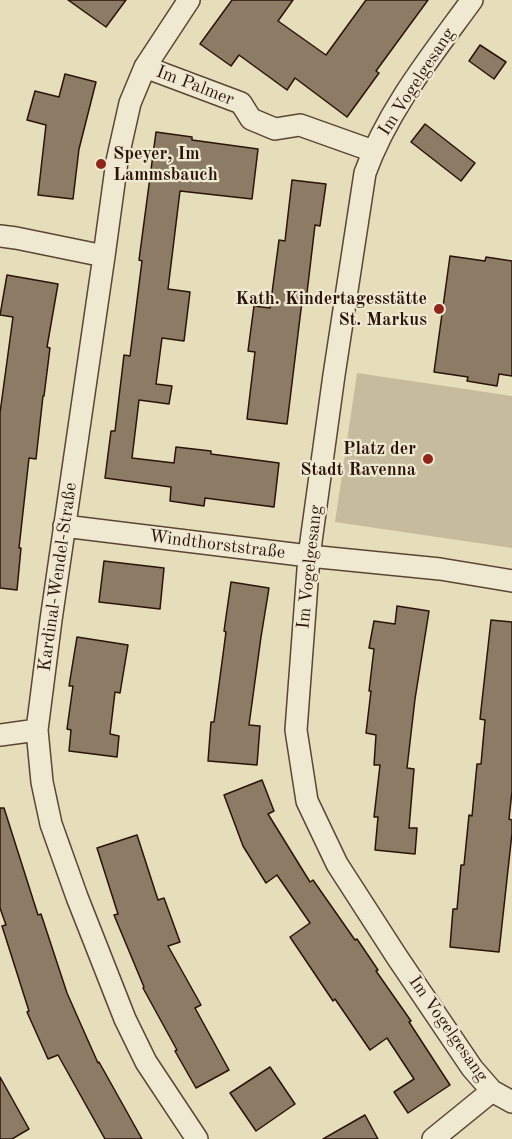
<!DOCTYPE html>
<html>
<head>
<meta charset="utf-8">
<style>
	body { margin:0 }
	canvas { display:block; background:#e6ddba }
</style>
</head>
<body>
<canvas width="512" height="1139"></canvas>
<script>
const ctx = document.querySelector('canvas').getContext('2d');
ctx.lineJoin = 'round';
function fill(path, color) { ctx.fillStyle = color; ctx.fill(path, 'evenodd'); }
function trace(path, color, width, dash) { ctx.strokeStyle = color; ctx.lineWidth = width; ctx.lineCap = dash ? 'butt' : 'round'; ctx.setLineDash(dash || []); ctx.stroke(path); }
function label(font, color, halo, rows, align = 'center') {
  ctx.font = font + ' "Old Standard TT",serif'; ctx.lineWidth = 4.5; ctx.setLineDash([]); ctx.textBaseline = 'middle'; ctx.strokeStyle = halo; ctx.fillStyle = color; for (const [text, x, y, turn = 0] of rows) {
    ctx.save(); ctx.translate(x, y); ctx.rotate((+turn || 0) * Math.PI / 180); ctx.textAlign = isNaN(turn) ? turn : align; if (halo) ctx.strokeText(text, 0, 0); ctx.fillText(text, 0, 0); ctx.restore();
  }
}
const green = new Path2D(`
	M357 373 512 396V548L335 522Z`);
const building = new Path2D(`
	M68 0H126L106 27Z
	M232 0H293L278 21 326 55 366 0H428L376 71 379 73 347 117 295 78 287 90 239 55 231 66 200 44Z
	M480 45 506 62 494 79 469 61Z
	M65 74 96 82 79 149 73 199 38 195 46 125 27 120 35 91 59 97Z
	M425 124 475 163 461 181 411 142Z
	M156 132 192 137V140L258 149 252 199 180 191 168 289 190 292 184 341 162 338 156 384 172 386 169 404 139 400 132 458 174 463 176 447 211 451V454L279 463 274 507 205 498 204 506 170 501 171 487 105 478 111 431H115L124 355 130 356 142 261 139 260Z
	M292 180 326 184 320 226 315 225 307 293H303L287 424 247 419 255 352 248 351 254 306 270 308 279 240 285 241Z
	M450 256 485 261 486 257 512 261V376L499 374 497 386 467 381 468 377 434 372Z
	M7 275 58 284 47 347 50 348 44 396H43L36 459 29 458 19 548H21L17 590 0 588V413L13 317 0 315Z
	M104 561 164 568 160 609 99 602Z
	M231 582 269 588 261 637 249 725 260 726 257 765 208 761 211 722H214L226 632 224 631Z
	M397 606 429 611 415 699 407 768 414 769 409 828H417L415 854 375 850 378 817H374L380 765H374L376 735 366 733 371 691H369L374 649 369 648 374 621 395 624Z
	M491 620 512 622V791L509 819 512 820V833L499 952 450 947 453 909H457L461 865H464L469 815 472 816 477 764H481L485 720 480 719Z
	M77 637 128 645 120 693 115 692 110 734 119 736 117 757 69 751 71 730 67 729 73 686H69Z
	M262 780 274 811 268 814 310 882 313 880 355 940 357 939 378 970 376 971 411 1021 409 1022 450 1085 408 1113 394 1092 414 1079 387 1038 370 1050 335 999 333 1001 290 937 310 923 277 875 266 883 243 846 224 795Z
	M0 808H4L38 915 41 914 67 993 78 1018 98 1063 99 1062 142 1139H105L58 1055 48 1059 27 1012 29 1011 2 926 6 925 0 908Z
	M137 835 158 900 164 898 180 942 168 946 201 1005 195 1008 229 1070 196 1088 175 1051 177 1050 143 988 144 987 114 915 118 914 97 848Z
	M270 1067 295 1104 256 1131 230 1093Z
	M0 1077 29 1129 12 1139H0Z
	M365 1115 378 1139H323Z`);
const minor = new Path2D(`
	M189 0 145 67 130 103 117 161 104 256 51 620 37 730 42 782 51 824 77 897 125 1019 146 1062 197 1139
	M472 0C432 55 388 109 365 173L334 375 309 556 296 730 307 801 337 864 397 957 472 1068 492 1091 512 1102
	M145 67 241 103 251 119 275 129 300 125 373 151
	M0 236 16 238 104 256
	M64 526 309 556 440 569 512 581
	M0 735 37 730
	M433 1139 492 1091`);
const markers = [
	[101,164,6,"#8f2418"],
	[439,309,6,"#8f2418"],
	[428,459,6,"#8f2418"]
];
const streetNames = [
	["Im Vogelgesang",417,82,-57],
	["Im Palmer",195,86,21],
	["Windthorststraße",217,545,7],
	["Im Vogelgesang",310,567,-84],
	["Kardinal-Wendel-Straße",58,577,-82],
	["Im Vogelgesang",448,1029,55]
];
const poiNames = [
	["Speyer, Im",113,154,"left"],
	["Lammsbauch",113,175,"left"],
	["Kath. Kindertagesstätte",427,299],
	["St. Markus",427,320],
	["Platz der",416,449],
	["Stadt Ravenna",416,470]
];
fill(green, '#c6bb9c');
fill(building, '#8c7c65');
trace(building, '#2b1308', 1.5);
trace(minor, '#5a4634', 24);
trace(minor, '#efe9d2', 21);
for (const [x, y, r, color] of markers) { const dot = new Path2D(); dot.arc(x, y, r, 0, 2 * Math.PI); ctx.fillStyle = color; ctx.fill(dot); trace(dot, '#efe9d2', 2); }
label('18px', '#2b1308', '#efe9d2', streetNames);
label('bold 18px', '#2b1308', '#efe9d2', poiNames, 'right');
</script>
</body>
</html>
